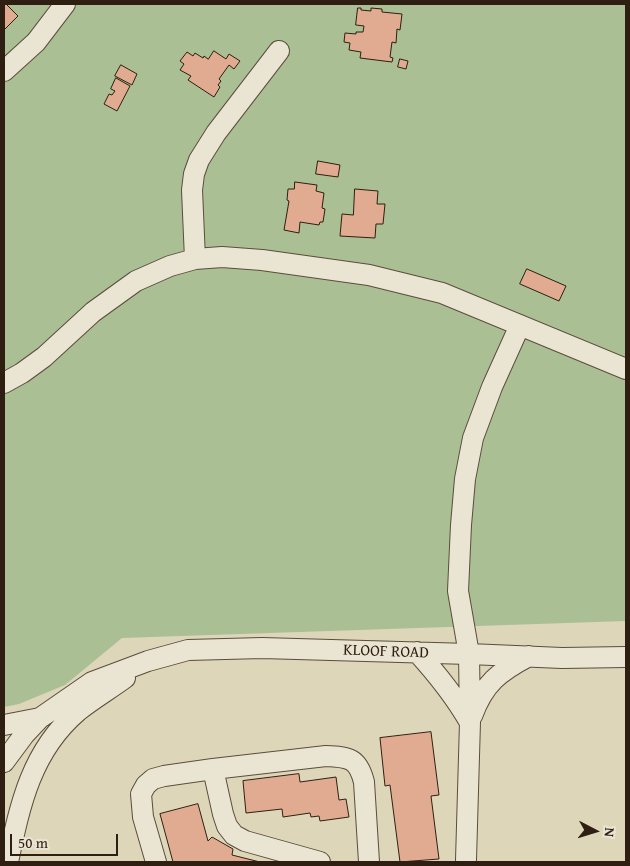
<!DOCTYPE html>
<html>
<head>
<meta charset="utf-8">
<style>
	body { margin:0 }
	#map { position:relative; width:630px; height:866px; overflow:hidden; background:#ded6b9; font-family:"Gentium Book Plus",serif }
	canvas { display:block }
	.frame { position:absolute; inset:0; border:5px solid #2f1f12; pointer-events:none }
	.north { position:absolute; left:570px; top:806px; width:50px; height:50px; -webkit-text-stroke:4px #eae4d2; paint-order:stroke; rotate:95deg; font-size:14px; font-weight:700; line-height:20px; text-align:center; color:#2f1f12 }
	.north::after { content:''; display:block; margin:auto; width:18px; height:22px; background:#2f1f12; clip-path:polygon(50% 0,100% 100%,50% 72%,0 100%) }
	.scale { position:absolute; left:10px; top:834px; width:108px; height:22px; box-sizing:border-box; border:2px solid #2f1f12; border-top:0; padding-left:6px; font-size:15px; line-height:18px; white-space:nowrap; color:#2f1f12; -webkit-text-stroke:4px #eae4d2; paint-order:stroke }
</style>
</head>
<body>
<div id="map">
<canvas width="630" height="866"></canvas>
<div class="frame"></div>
<div class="north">N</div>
<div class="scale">50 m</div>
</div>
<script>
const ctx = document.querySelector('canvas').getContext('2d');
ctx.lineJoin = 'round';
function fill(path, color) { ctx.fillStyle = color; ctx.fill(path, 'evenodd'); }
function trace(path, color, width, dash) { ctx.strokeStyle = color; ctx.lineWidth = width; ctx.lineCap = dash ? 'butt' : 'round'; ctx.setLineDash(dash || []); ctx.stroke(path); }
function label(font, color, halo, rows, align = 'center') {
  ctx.font = font + ' "Gentium Book Plus",serif'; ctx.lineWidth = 5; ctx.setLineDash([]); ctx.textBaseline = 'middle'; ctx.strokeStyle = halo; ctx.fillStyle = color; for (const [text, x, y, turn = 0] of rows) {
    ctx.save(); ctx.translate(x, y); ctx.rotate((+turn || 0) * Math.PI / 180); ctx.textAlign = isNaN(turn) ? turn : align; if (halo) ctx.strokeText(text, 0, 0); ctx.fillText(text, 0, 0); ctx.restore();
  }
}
const green = new Path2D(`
	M4 4H626V621L122 638 65 685 19 704 4 707Z`);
const building = new Path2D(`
	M6 4 18 16 5 29 4 27V5Z
	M358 8H361V10L371 11V8L382 9V12L402 14 400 30 397 29 396 43 392 42 390 57 393 58 392 62 360 58 361 52 349 50 350 43 344 42 345 33 356 34V32H363L364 26 356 25Z
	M214 51 226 59 229 54 240 61 234 69 229 65 219 79 221 81 218 85 220 87 214 97 188 80 191 76 180 70 184 64 180 61 187 52 193 56 195 53 203 58 204 56 208 59Z
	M400 59 408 61 406 69 398 67Z
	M121 65 137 74 132 85 115 76Z
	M116 78 130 86 117 111 104 104 109 94 112 95 115 91 111 89Z
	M318 161 340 165 338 177 316 174Z
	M295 182 317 185 316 191 324 193 322 208 325 209 323 222H320L319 225 300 222 299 233 284 230 289 201 287 200 288 189H294Z
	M355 189 378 191 377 204H385L383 224H376L375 238 340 236 342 214 353 215Z
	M527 269 566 286 559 301 520 284Z
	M431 732 439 795 431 796 439 859 400 862 390 785 385 786 380 738Z
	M299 774 300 782 336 777 339 800 346 799 349 817 320 821 319 816 311 817 310 813 283 817 282 809 246 813 243 781Z
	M198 804 208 841 212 837 233 849 232 855 260 862H173L160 814Z`);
const minor = new Path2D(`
	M4 71 36 42 65 4
	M195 259 192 190 194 174 199 160 216 133 279 51
	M4 383 22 373 44 357 93 312 136 281 170 266 195 259 222 257 262 260 369 275 442 293 626 369
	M417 652C437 674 454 695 469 721
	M472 716C484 683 499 672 529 656
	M4 725 40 718
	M4 762 24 735 40 718 92 682 148 661 188 650 262 648 469 654 562 658 626 657
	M213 769 223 814 227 826 234 835 245 841 320 862
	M466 860 470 722 469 654 458 591 461 525 465 479 473 438 492 387 520 325
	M8 862C20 805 31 751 78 711 93 699 110 689 125 678
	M156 862 143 817 141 794 146 785 153 779 164 776 213 769 326 756C349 757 358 758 364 782L369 862`);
const streetNames = [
	["KLOOF ROAD",386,652,2]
];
fill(green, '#abbf94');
fill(building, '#e0ab91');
trace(building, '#2f1f12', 1);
trace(minor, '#5b4d3c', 22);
trace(minor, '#eae4d2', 20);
label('16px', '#2f1f12', '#eae4d2', streetNames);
</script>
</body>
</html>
